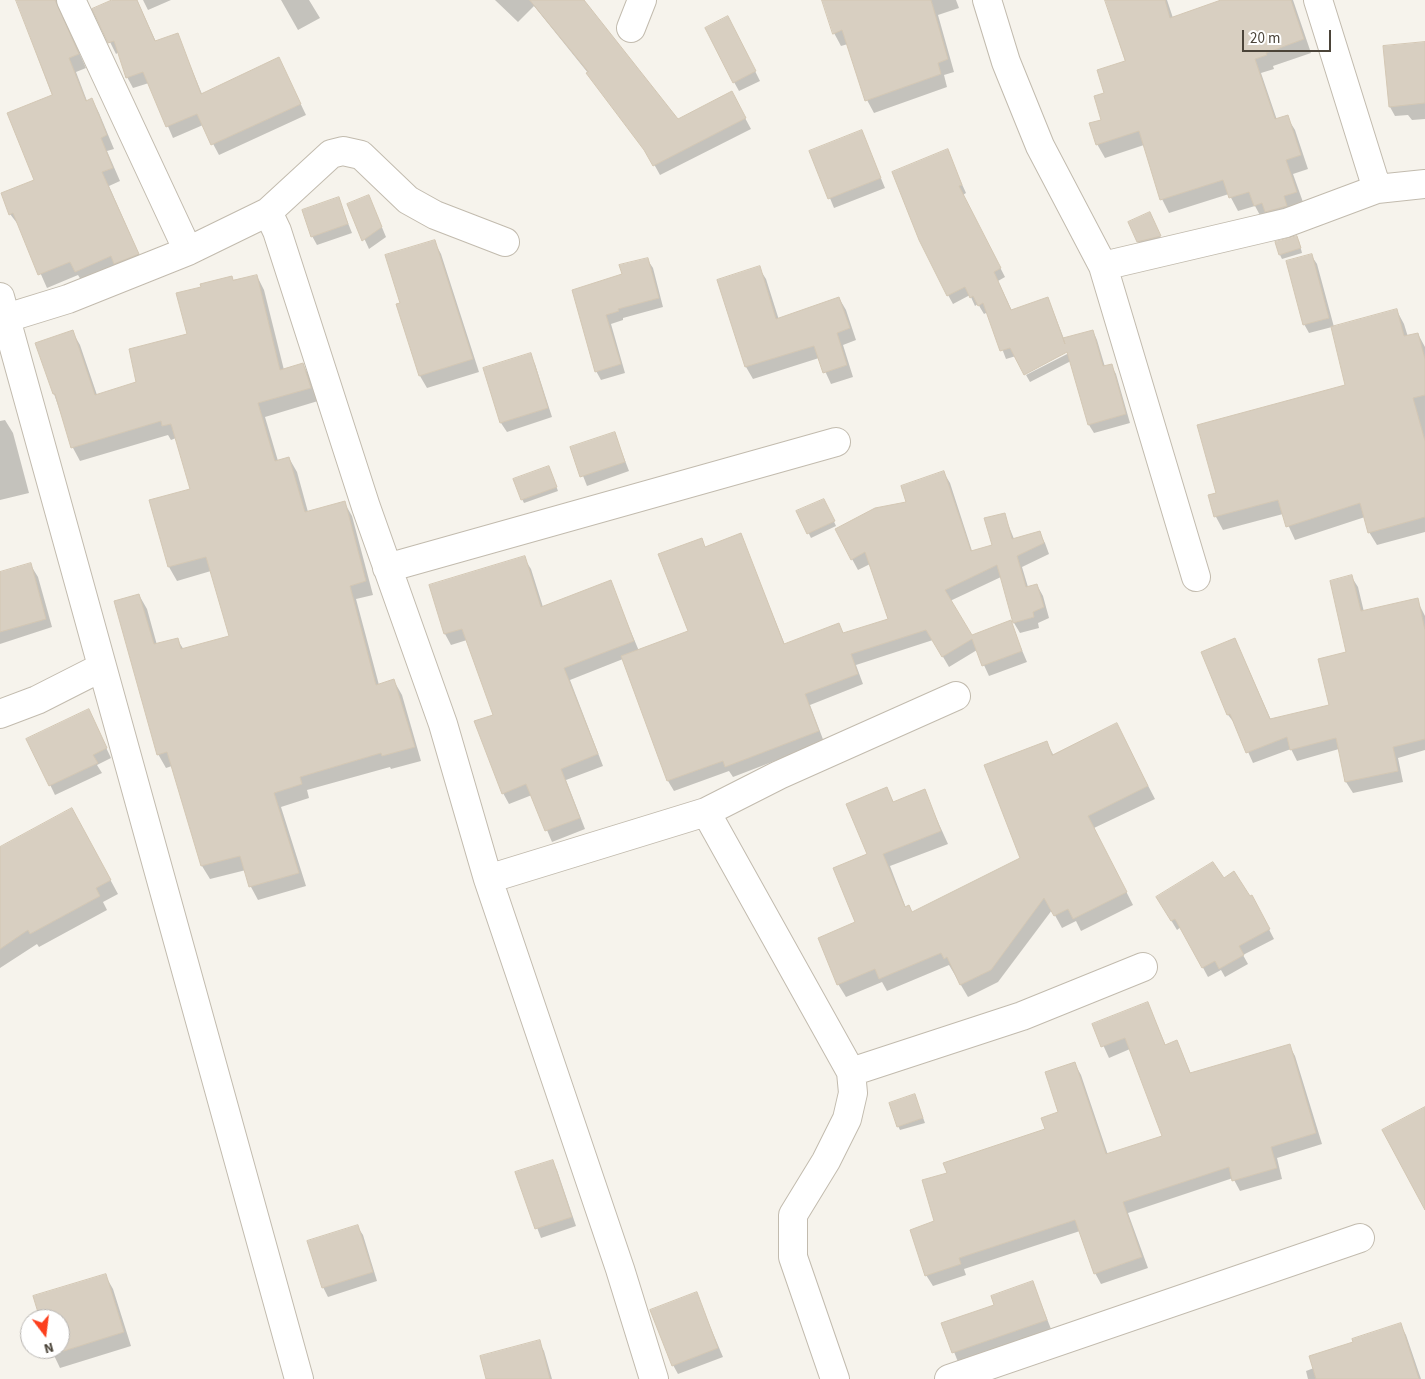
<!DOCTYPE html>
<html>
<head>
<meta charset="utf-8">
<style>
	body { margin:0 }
	#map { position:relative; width:1425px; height:1379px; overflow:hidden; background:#f6f3ec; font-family:"Source Sans 3",sans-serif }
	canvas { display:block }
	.north { position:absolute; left:20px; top:1309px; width:50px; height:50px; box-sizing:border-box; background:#fff; border:1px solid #b7b4b0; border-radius:50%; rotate:165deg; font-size:14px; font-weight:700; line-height:20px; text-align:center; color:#4b4439 }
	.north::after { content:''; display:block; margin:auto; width:18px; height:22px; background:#fc3f1d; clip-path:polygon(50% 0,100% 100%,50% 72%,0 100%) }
	.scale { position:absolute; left:1242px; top:30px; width:89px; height:22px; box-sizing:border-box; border:2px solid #4b4439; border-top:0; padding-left:6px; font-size:15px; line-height:18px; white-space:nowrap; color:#4b4439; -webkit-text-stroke:4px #fff; paint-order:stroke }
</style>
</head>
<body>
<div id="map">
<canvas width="1425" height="1379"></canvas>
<div class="north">N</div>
<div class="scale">20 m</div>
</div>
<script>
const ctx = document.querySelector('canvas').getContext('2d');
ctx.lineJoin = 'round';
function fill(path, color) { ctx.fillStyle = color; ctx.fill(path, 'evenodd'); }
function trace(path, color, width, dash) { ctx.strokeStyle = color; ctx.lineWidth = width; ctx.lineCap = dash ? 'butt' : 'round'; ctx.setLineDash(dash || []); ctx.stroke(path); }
const shadow = new Path2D(`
	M17 0H56L86 68 76 72 87 101 92 99 99 113 114 149 107 151 120 181 109 186 145 268 84 285 78 275 47 288 20 227 10 214 36 181 54 95Z
	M115 0H137L156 42 177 34 202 94 279 59 306 115 219 155 203 125 173 138 149 83 133 88 127 77 119 52 116 54 94 10Z
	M143 0H171L148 10Z
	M281 0H309L320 18 298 30Z
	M495 0H582L677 120 737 103 751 129 660 175 650 157 588 73 534 6 518 22Z
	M823 0H956L959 8 938 15 954 72 944 75 947 87 874 113 867 100 848 44 841 46 834 33Z
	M1107 0H1167L1173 18 1225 0H1293L1311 53 1273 66 1274 69 1261 73 1277 120 1287 117 1295 130 1308 169 1293 174 1304 205 1262 219 1255 206 1238 211 1229 194 1169 213 1162 199 1144 145 1105 158 1097 144 1103 120 1105 93 1127 62Z
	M733 27 760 81 739 91 734 82Z
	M1425 43V119L1412 120 1408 115 1395 116 1390 107Z
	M862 132 885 188 834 208 811 152Z
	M947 151 966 193 963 195 1005 277 998 281 1012 311 1048 298 1064 339 1093 331 1097 340 1105 367 1111 365 1116 374 1130 423 1094 433 1089 425 1071 361 1030 382 1026 375 1073 351 1016 356 1006 359 988 312 984 314 978 304 975 306 970 295 953 304 948 295Z
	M338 198 352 233 317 245 312 236Z
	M349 205 373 206 386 237 369 249Z
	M1152 218 1162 241 1140 246 1138 241Z
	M434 241 441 254 479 372 427 388 420 376 398 305 401 304Z
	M1299 241 1302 253 1282 259 1280 255Z
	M1311 255 1317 264 1334 327 1397 311 1404 324 1408 337 1418 334 1425 347V532L1377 545 1369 532 1365 517 1295 540 1283 514 1223 530 1216 517 1210 496 1217 494 1347 385 1332 327 1309 333 1304 324Z
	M647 259 653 268 663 307 623 318V320L611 324 625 373 601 380 596 371 573 291 623 275Z
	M759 268 766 279 779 320 839 298 846 310 856 340 843 345 853 377 831 384 819 358 753 379 746 367 719 280Z
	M257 276 264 290 284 370 303 364 310 378 318 401 265 417 278 461 289 458 297 472 308 512 344 502 352 516 373 595 356 599 379 685 394 681 402 695 421 761 391 769 390 767 307 790 309 798 281 807 306 886 258 900 251 887 246 870 210 879 202 866 172 766 166 768 158 754 139 595 147 609 157 645 177 639 184 650 231 637 211 571 177 581 169 567 150 501 191 490 176 438 171 440 168 435 80 461 73 448 54 394 72 331 80 345 97 395 138 383 188 335 202 288 231 277 234 281Z
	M530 354 535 364 552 417 507 432 501 423 484 369Z
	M5 420 13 433 29 493 0 500V421Z
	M615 434 629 471 587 486 572 448Z
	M551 472 558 491 524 503 522 499Z
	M944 473 950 483 972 551 993 545 1004 514 1014 539 1039 532 1045 543 1049 554 1022 567 1028 587 1037 585 1043 596 1049 618 1038 623 1039 628 1020 633 1014 623 1001 577 950 601 971 636 1010 622 1027 662 989 676 977 650 949 667 933 640 856 665 863 684 810 705 824 742 733 777 729 771 674 791 668 781 623 659 570 680 603 766 566 780 585 829 552 842 532 795 509 804 503 793 494 716 467 640 451 645 445 634 431 586 524 558 531 569 543 607 610 582 639 651 690 632 701 540 706 548 740 534 785 645 839 625 844 634 890 619 870 564 858 570 852 559 908 503Z
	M826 504 836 526 811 538 798 512Z
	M30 564 38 577 52 627 0 644V573Z
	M1351 576 1358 587 1364 612 1417 600 1425 616V750L1398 758 1403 782 1353 793 1346 782 1339 749 1297 761 1291 749 1253 763 1236 725 1228 715 1203 652 1235 639 1271 720 1330 706 1348 653Z
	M93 720 111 758 97 765 102 773 55 795 28 739Z
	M1123 737 1155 799 1094 828 1133 905 1081 931 1076 921 1062 928 1052 910 998 982 968 997 949 965 887 991 882 982 846 997 838 984 856 923 868 855 887 789 894 803 924 791 948 844 890 866 906 908 912 913 1021 859 1047 743 1054 756Z
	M80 824 118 894 103 902 107 910 39 947 37 944 0 968V849Z
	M1257 906 1274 939 1243 955 1248 964 1225 977 1221 970 1208 977 1181 927 1177 930 1163 907Z
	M1148 1004 1166 1046 1177 1041 1191 1074 1289 1045 1295 1056 1322 1144 1277 1158 1282 1179 1240 1191 1233 1178 1128 1213 1148 1268 1101 1284 1095 1273 1080 1231 964 1269 966 1275 933 1286 926 1275 936 1222 948 1173 1046 1130 1059 1113 1075 1064 1081 1075 1108 1155 1164 1137 1130 1049 1109 1058 1094 1025Z
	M915 1096 925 1123 900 1130 898 1126Z
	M552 1161 557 1170 576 1226 541 1238 516 1173Z
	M357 1226 363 1235 377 1281 328 1297 323 1287Z
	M105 1275 113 1289 131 1346 60 1368 51 1349H60V1319H41Z
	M1033 1283 1051 1329 958 1362 943 1324 996 1306Z
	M696 1293 723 1357 678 1374 673 1365Z
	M1400 1324 1406 1335 1421 1379H1308L1306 1371 1314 1368 1355 1343Z
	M539 1342 544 1351 552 1379H487Z`);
const building = new Path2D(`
	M16 0H55L79 54 69 58 86 101 92 98 107 135 101 138 113 168 102 172 139 254 114 264 111 256 75 272 70 262 38 275 13 213 9 215 1 193 34 180 7 113 52 95Z
	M112 0H137L155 41 178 33 201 94 279 57 301 104 211 145 197 114 166 127 143 72 126 78 114 41 108 43 92 9Z
	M530 0H584L678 119 732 91 746 118 653 166 644 150 586 73 588 72Z
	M822 0H931L948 59 938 63 941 74 865 101 842 30 833 34Z
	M1105 0H1165L1170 18 1221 0H1291L1304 39 1266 53 1267 55 1255 59 1275 119 1288 115 1301 155 1286 160 1297 192 1284 196 1287 206 1265 212 1262 203 1254 206 1249 192 1229 198 1223 180 1160 200 1139 131 1096 145 1089 123 1101 120 1094 96 1104 93 1097 70 1125 61Z
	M728 16 756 71 733 83 705 28Z
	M1425 42V103L1389 107 1383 46Z
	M862 130 881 178 828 199 809 151Z
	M948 149 962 185 959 186 1001 268 994 272 1011 310 1048 297 1065 344 1063 338 1093 330 1103 366 1112 364 1126 414 1088 425 1067 352 1024 375 1010 348 1000 351 983 303 978 306 973 296 970 298 965 287 947 296 919 240 892 172Z
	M369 195 382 227 362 241 347 204Z
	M339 197 348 224 311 237 302 210Z
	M1150 212 1161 236 1137 242 1128 222Z
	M1297 236 1301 248 1279 255 1275 242Z
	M435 240 473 359 419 376 396 304 400 303 385 255Z
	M1312 254 1329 318 1303 325 1286 261Z
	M648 258 659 298 618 309 619 311 606 315 621 364 595 372 572 290 622 274 619 265Z
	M760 266 776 319 839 297 850 328 837 333 847 365 823 373 814 346 745 367 717 280Z
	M257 275 280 370 303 363 311 388 258 403 275 461 289 457 305 512 345 501 366 581 350 586 376 685 394 679 415 747 382 756 381 753 300 777 302 784 274 793 299 873 249 887 240 856 201 866 167 752 157 755 114 601 139 594 154 644 178 638 181 649 229 636 206 557 168 567 149 500 190 489 171 424 162 426 161 421 71 448 55 394H53L35 343 73 330 95 395 136 382 129 349 187 334 176 293 201 287 200 284 232 276 233 280Z
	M1397 309 1404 336 1418 333 1425 359V395L1413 398 1425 441V517L1368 533 1360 503 1286 527 1278 500 1214 517 1208 495 1216 493 1197 425 1345 385 1331 327Z
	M531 353 548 408 500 423 483 368Z
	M615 432 625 462 580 477 570 447Z
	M549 466 557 487 521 500 513 479Z
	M944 471 971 551 992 545 984 518 1005 513 1012 539 1040 531 1044 543 1017 556 1026 587 1037 584 1044 607 1033 612 1034 617 1013 623 997 565 945 590 972 635 1011 620 1022 651 982 666 972 639 942 657 926 630 851 654 858 674 805 694 819 731 725 767 723 761 667 781 621 656 688 631 658 554 702 538 705 547 741 533 784 644 839 623 843 633 888 619 865 552 851 560 835 529 875 508 906 502 901 486Z
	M824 499 835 521 807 534 796 511Z
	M525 556 541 607 611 580 634 641 564 668 598 754 561 769 580 818 545 831 526 784 502 794 474 721 493 715 462 629 444 634 429 585Z
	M31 563 46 619 0 632V572Z
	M1352 575 1361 611 1418 598 1425 630V739L1393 747 1398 771 1345 782 1336 738 1290 750 1287 737 1246 753 1230 714 1227 715 1201 652 1235 638 1270 719 1329 705 1318 659 1346 652 1330 581Z
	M89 709 107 748 93 755 98 763 49 786 26 739Z
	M1117 723 1148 786 1088 816 1127 892 1073 919 1068 909 1054 916 1044 898 991 970 960 985 947 957 944 959 941 953 879 979 875 969 837 985 818 938 855 922 833 868 867 854 846 804 887 787 893 802 925 789 941 831 883 854 905 907 909 905 912 912 1020 858 984 765 1047 741 1052 755Z
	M72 808 111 880 96 888 100 896 30 934 28 930 0 949V847Z
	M1213 862 1224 878 1234 871 1250 896 1252 895 1270 929 1239 946 1244 955 1219 969 1215 961 1202 968 1175 919 1171 921 1156 897Z
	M1148 1002 1165 1045 1177 1040 1190 1073 1290 1044 1316 1133 1271 1147 1277 1168 1232 1181 1229 1167 1123 1202 1142 1257 1094 1274 1075 1220 959 1258 961 1264 925 1276 910 1230 934 1221 922 1180 947 1173 943 1163 1045 1129 1041 1118 1058 1112 1045 1072 1075 1062 1106 1154 1162 1136 1125 1038 1101 1047 1092 1024Z
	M915 1094 923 1118 897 1127 889 1103Z
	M1425 1107V1210L1382 1130Z
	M553 1160 572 1217 535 1229 515 1172Z
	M358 1225 373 1272 322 1288 307 1241Z
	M106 1274 124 1332 51 1355 49 1349H60V1319H40L33 1296Z
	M1033 1281 1047 1320 952 1353 941 1323 994 1305 991 1296Z
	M697 1292 718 1348 672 1366 650 1310Z
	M1401 1323 1419 1379H1316L1309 1356 1353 1342 1352 1339Z
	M540 1340 550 1379H486L480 1356Z`);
const minor = new Path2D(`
	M71 0 188 251
	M987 0 1006 62 1040 146 1103 266 1196 577
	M1318 0 1377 189
	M631 28 642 0
	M268 212 277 231 366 507 443 724 488 879 620 1269 654 1379
	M1103 266 1286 223 1377 189 1425 184
	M0 297 299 1379
	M0 320 68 299 188 251 268 212 331 154 343 151 361 155 408 200 435 215 505 242
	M387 568 836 442
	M0 714 37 700 102 667
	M706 812 851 1072 853 1093 847 1119 826 1161 793 1215V1257L835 1379
	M488 879 706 812 779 775 956 696
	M851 1072 1022 1016 1143 967
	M949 1379 1360 1238`);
fill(shadow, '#0003');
fill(building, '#d8cfc1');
trace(building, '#d3c7b4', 1);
trace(minor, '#c2bbae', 30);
trace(minor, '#fff', 28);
</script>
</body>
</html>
